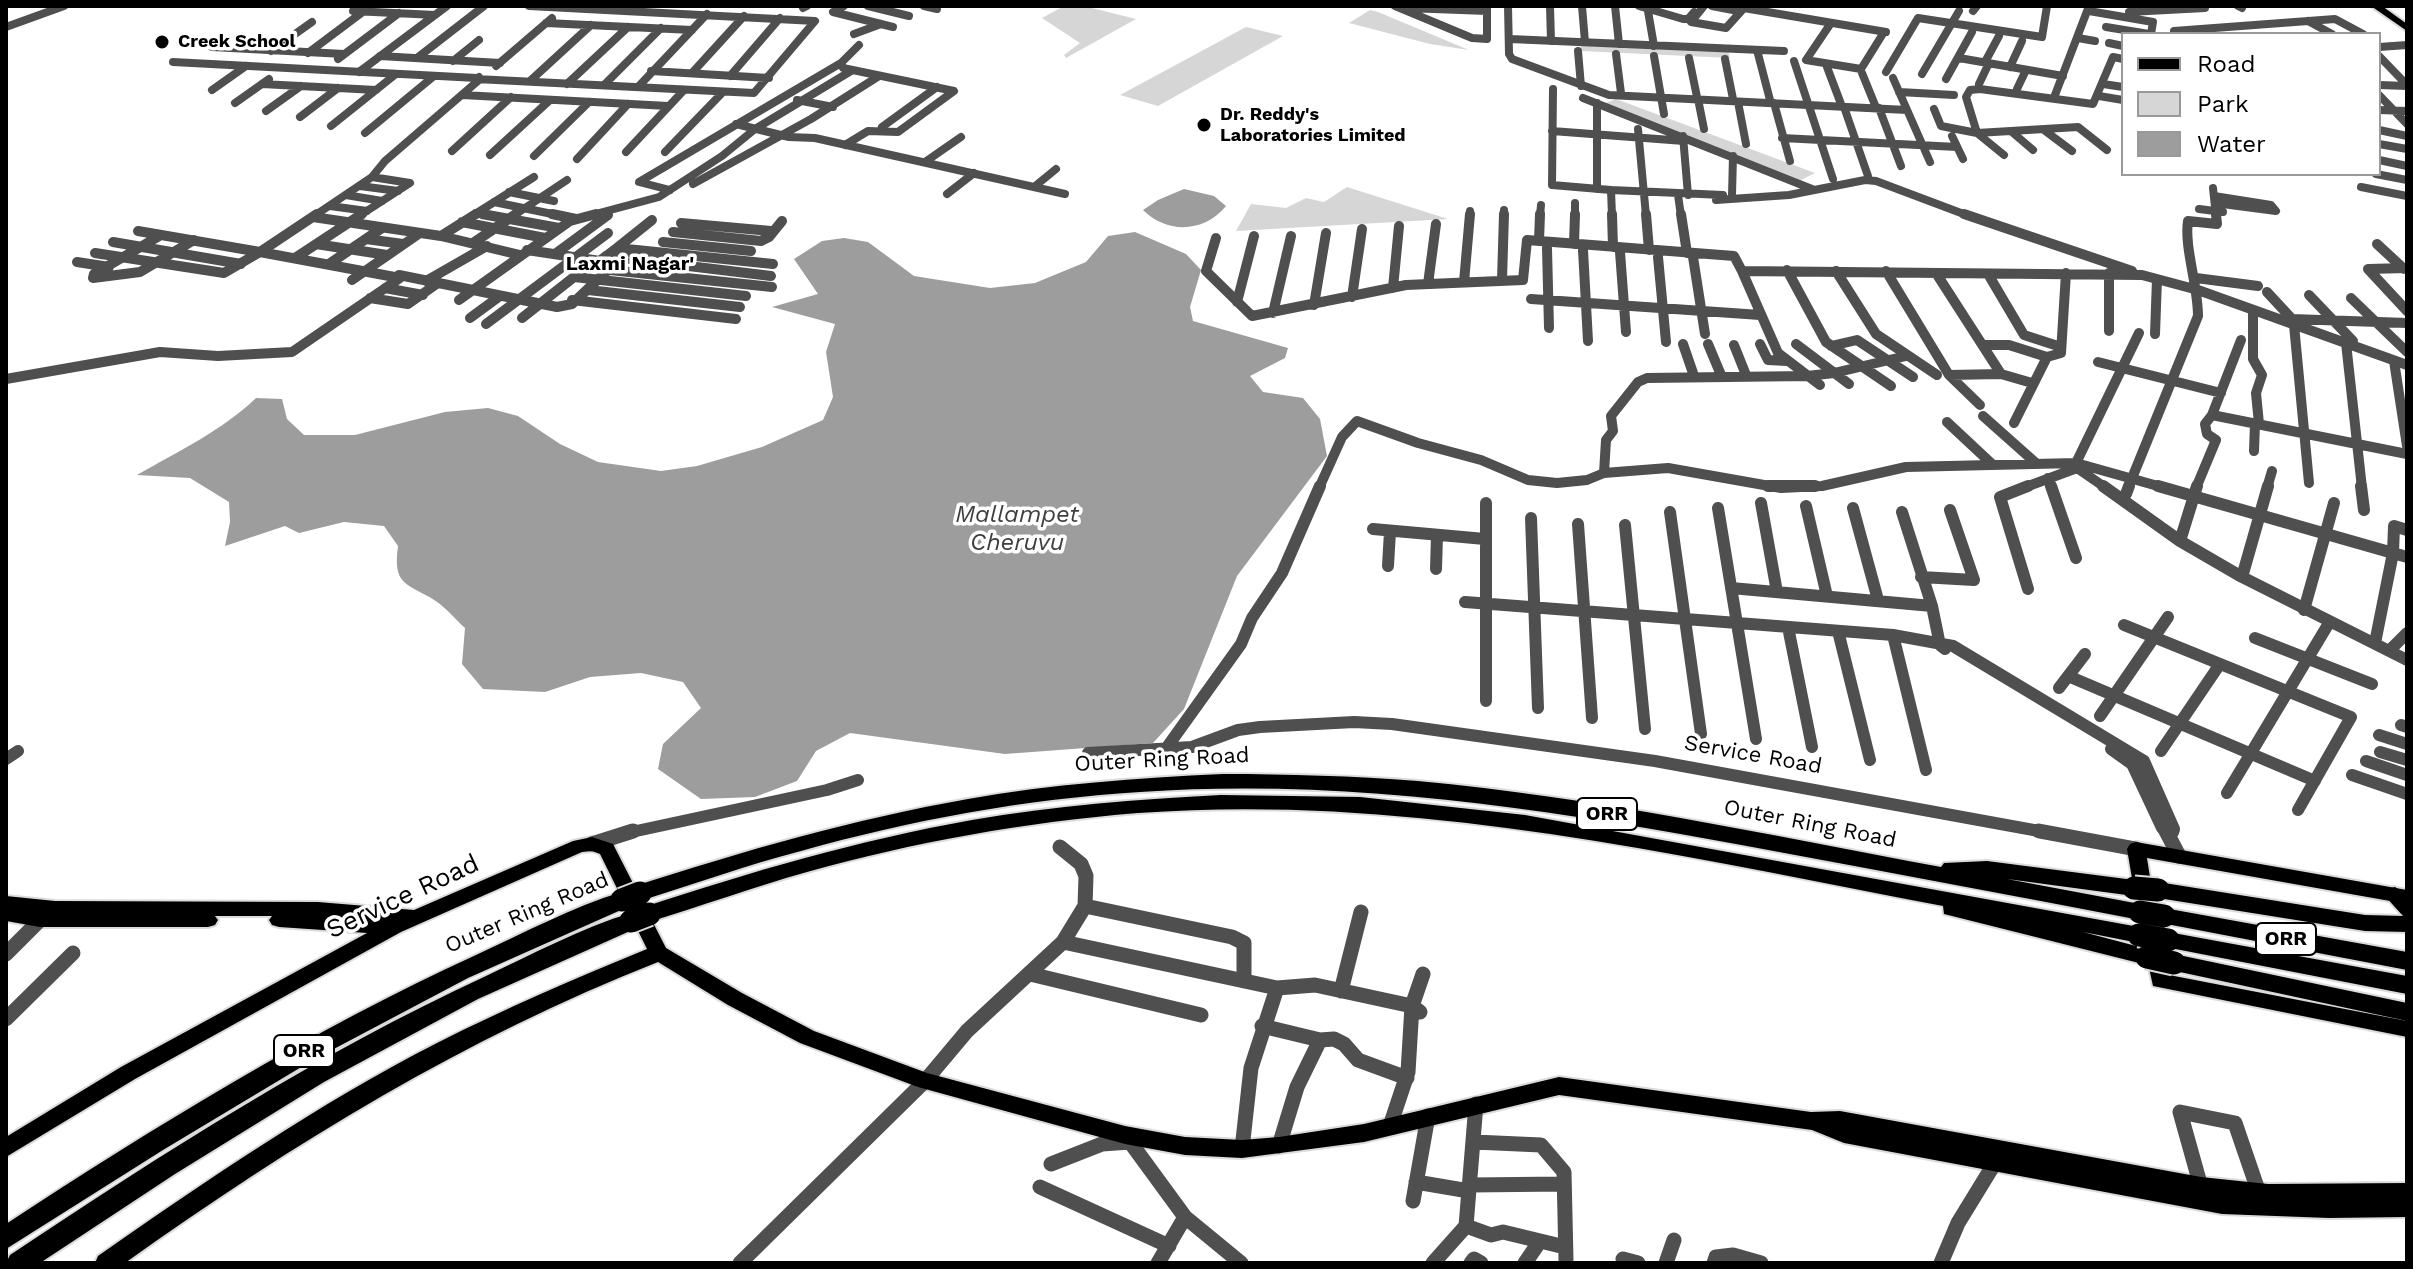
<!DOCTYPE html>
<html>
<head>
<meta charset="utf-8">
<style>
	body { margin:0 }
	#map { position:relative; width:2413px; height:1269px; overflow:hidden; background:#fff; font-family:"Work Sans",sans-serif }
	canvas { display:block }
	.frame { position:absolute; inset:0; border:8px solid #000; pointer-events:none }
	.legend { position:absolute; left:2121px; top:32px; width:260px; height:144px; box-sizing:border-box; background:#fff; border:2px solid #999; margin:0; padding:10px 14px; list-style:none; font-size:24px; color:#000 }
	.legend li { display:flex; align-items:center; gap:16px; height:40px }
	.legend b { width:40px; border:2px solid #999 }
</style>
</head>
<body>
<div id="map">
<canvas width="2413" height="1269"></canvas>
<div class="frame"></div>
<ul class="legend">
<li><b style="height:10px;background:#000"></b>Road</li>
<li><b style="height:22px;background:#d6d6d6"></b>Park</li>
<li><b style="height:22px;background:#9d9d9d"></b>Water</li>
</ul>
</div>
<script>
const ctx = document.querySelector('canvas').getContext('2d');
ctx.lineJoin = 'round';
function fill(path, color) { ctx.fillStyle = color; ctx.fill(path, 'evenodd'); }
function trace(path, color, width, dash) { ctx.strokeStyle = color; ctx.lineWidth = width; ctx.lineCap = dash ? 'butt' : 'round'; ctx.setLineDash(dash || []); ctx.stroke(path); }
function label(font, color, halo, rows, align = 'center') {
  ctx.font = font + ' "Work Sans",sans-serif'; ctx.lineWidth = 7; ctx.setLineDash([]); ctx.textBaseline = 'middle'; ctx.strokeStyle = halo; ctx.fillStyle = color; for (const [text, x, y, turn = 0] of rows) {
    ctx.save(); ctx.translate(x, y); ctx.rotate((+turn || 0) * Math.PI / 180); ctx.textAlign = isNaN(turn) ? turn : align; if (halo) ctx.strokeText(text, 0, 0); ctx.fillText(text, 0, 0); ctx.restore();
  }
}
const green = new Path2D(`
	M1064 6H1084L1136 19 1066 58 1064 55 1080 43 1042 18Z
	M1370 10 1378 12 1469 50 1430 44 1349 23Z
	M1246 27 1283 36 1158 106 1120 95Z
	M1581 44 1728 50 1730 58 1581 51Z
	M1616 99 1815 173 1801 180 1603 104Z
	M1347 187 1448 219 1236 231 1251 204 1286 208 1306 198 1324 202Z`);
const water = new Path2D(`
	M1184 189 1214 196 1226 206C1204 233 1167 234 1143 210L1158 200Z
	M1135 232 1186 254 1201 270 1190 307 1193 321 1288 348 1285 358 1250 376 1263 392 1303 398 1320 419 1327 456 1237 576 1184 709 1153 743 1005 754 850 733 816 751 797 781 755 797 701 799 658 769 663 744 701 708 683 682 641 673 590 677 545 692 483 689 462 664 465 628C455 619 444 605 431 598 404 583 393 583 398 546L384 526 344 522 299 533 285 526 225 546 230 522 229 502 190 478 137 475C177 452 223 430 256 398L282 399 287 419 304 435H355L445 412 488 408 518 416 560 444 598 462 661 471 697 466 762 447 823 420 833 397 826 352 835 324 772 307 818 294 794 259 822 241 844 238 868 242 914 276 990 288 1035 283 1086 262 1108 236Z`);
const minorFar3 = new Path2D(`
	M844 6 833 12 893 27
	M868 6 909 16
	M924 6 937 9
	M1395 6 1472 38 1487 39V6
	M1508 6 1509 54 1512 59 1609 95 1907 110
	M1550 6 1551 41
	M1582 6 1585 42
	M1615 6 1619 44
	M1639 6 1683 19H1688L1694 12
	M1704 6 1691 22 1726 28 1744 8
	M1712 6 1738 11
	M1732 6 1886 32
	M2238 6 2242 8
	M803 8 807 6
	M1407 8 1487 11
	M353 11 435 15
	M1648 11 1654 46
	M1973 11 1977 6
	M2089 11 2153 22 2151 34
	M2129 12 2205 8 2202 6
	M2308 21 2332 34
	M546 23 692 30
	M1831 23 1806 60 1861 69 1884 32
	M6 27 64 6
	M2106 27 2149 34
	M854 34 881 24
	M2174 34V31L2335 19 2363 34
	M2078 38 2095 41
	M1510 39 1784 51
	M2109 43 2123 46
	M212 47 344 54
	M2379 47 2407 45
	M1757 50 1770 100
	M271 51 312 22
	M1578 51 1581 86
	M308 53 364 11
	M1616 54 1621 93
	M380 56 500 63
	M1654 56 1664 114
	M2379 56 2407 85
	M417 58 484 6
	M1689 58 1697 97
	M1959 58 2063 76
	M338 59 399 13
	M1725 59 1733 99
	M453 61 479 40
	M1794 61 1833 179
	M173 62 477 78
	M1985 62 1999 36
	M496 66 552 18
	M1827 67 1841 104
	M2010 67 2022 41
	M651 71 769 78
	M359 72 447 6
	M1886 72 1918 18 2042 37 2047 6
	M692 73 744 16
	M1862 73 1875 105
	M1922 74 1959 11
	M730 76 780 18
	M479 77 476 79 754 93 815 21 529 6
	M1893 78 1930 162
	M1946 79 1972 32
	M530 81 591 25
	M262 84 376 90
	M567 84 628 27
	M1979 84 1989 63
	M2103 84 2123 87
	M604 85 661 28
	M2379 85 2407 86
	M638 87 707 14
	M1553 89 1552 185 1611 190 1612 216
	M2017 89 2026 70
	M212 90 246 66
	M1899 92 1954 95
	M462 95 668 106
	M2055 95 2089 6
	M2379 95 2407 124
	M2099 96 2123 100
	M1583 98 1812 189
	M1698 99 1704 129
	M797 100 833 107
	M1738 102 1746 144
	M235 103 269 79
	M1597 103V189
	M1774 103 1790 161
	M1844 107 1868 176
	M1879 108 1901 166
	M1934 109 1941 126 1977 133 2004 155
	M2379 110 2407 111
	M266 111 301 86
	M300 117 338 88
	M736 124 789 137 815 138 1065 194
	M331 126 396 74
	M882 127 937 87
	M1638 129 1646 216
	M2044 130 2072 151
	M2379 130 2407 136
	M1552 131 1684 141
	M2012 132 2033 150
	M365 133 434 76
	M1683 136 1688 195
	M1952 136 1963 159
	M1782 138 1957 147
	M2379 144 2407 149
	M845 145 868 131 898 132 954 91 843 68 841 63 859 45
	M2107 150 2078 127 1977 133 1966 97 1970 90 1980 89 2093 104 2113 57 2123 59
	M452 151 511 97
	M626 152 684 90
	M665 152 723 92
	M490 155 550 100
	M534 156 589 102
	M577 159 628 104
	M2379 160 2407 166
	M925 162 961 137
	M2376 174 2407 180
	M693 184 811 119 879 76
	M360 186 398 191
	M1034 187 1056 169
	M2361 187 2407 196
	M2213 188 2216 216
	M670 190 639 182 841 63
	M1611 190 1723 195
	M509 192 554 201
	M947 194 974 173
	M346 195 382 201
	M1678 195 1681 216
	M1732 195 1733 156
	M2214 196 2271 205 2276 211 2215 203
	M1716 200 1789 195 1865 180 1876 181 1969 216
	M494 202 562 216
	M330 206 367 211
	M2199 209 2223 212
	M476 213 493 216
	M314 216 372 177 385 161 479 80
	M359 216 410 183 372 177
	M472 216 534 177
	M513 216 567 180
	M588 216 659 197 722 156 755 129 851 71
	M1470 216V211
	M1504 216V210
	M1540 216 1541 205
	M1575 216V203`);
const minorFar2 = new Path2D(`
	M482 214 559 228
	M552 214 576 219
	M1612 214 1613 247
	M1646 214 1649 250
	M1681 214 1687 253
	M1964 214 2132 271
	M313 217 441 236 520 255
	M462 222 545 238
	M681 223 771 231
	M138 231 260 252
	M673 232 761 241 769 237 782 221
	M161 235 94 274 93 278 140 272 194 240
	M441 236 476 214
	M1216 238 1206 271 1252 316 1406 285 1523 280 1527 240 1734 256 1742 271
	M366 239 403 244
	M1539 241 1540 214
	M113 242 241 264
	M663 242 751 251
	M473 243 516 214
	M316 244 387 255
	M1574 244 1575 214
	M2377 244 2404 269
	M617 248 652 220
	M1547 248 1549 328
	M1583 250 1588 341
	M1620 252 1626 332
	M95 253 224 273 260 252
	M555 254 608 215
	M606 256 771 276
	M1658 257 1666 342
	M1693 257 1705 334
	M295 258 362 214
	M77 262 109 267
	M329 264 382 228
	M2407 268 2368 269 2407 311
	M610 270 772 287
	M1787 270 1826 342 1891 386
	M1836 271 1876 334 1937 375
	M1886 271 1949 375 1980 405
	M1936 273 2001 374
	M2109 273V331
	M1988 274 2024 335 2061 347
	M399 275 557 307 572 304 611 267 600 261 527 250
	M578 277 617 248 773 264
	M2196 278 2258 286
	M352 280 420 233
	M1502 280 1504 214
	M426 281 487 246
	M1464 282 1470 214
	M1428 284 1436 224
	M385 288 423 295
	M1393 288 1399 226
	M588 290 740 307
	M2267 292 2292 319 2407 323
	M2309 295 2353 341
	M1352 297 1362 229
	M370 298 408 304 438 283
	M2351 298 2407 352
	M1531 299 1760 315
	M459 300 570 221 596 214
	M572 300 736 319
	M1237 302 1254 236
	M1314 305 1326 233
	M2253 310V359L2262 375 2256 393 2259 424
	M1273 313 1291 236
	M470 318 500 296
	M522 318 574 277 746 296
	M486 324 608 233
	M2294 325 2309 483
	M2155 334 2157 279
	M2346 343 2362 488
	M1683 344 1694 376
	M1708 344 1721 375
	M1760 344 1768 360 1787 361
	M1796 344 1849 384
	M1734 345 1746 375
	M1983 345H2009L2047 357
	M1831 346 1857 340 1913 377
	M2394 361 2407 446
	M2098 362 2221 393
	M1949 375 2001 374 2032 383
	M6 379 160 352 218 356 292 352 400 278 260 252 317 214
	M1820 385 1778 353 1742 271 2142 275 2198 290 2407 365
	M2212 415 2407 454
	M1983 416 2037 464
	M1947 422 1993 465
	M2014 423 2047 357 2061 353 2066 273
	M2254 451 2255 423
	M1604 473 1606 440 1613 431 1611 416 1638 382 1647 378 1807 376 1834 373 1906 356
	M2048 478 2052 488
	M1319 488 1342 437 1357 421 1418 443 1481 460 1528 480 1557 483 1587 480 1604 473 1668 468 1781 488 1822 486 1906 467 2076 463 2165 488
	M2023 488 2077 468
	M2106 488 2077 468 2076 463 2139 333
	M2128 488 2198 316C2198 285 2184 247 2188 221L2217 224 2216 214
	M2196 488 2216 440 2207 434 2205 424 2212 415 2241 340
	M2267 488 2272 471`);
const minorFar1 = new Path2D(`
	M1768 486H1815
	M2051 486 2076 558
	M2103 486 2180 541 2242 577 2407 660
	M2158 486 2407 557
	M2361 486 2364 510
	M2126 494 2129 486
	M1486 503V701
	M1761 503 1777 592
	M1806 506 1827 596
	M1718 508 1756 739
	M1853 508 1878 600
	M1670 512 1701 734
	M1902 512 1932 606 1940 645 1945 649
	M1531 518 1538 708
	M1578 524 1592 718
	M1625 525 1645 729
	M1373 529 1485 539
	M2180 541 2197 486
	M1388 566 1390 531
	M1436 569 1437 535
	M1921 577 1974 580 1950 510
	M2242 577 2268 486
	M1731 588 1932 606
	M2028 589 2000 497 2028 486
	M1465 602 1893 635 1953 646 2144 761
	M2304 610 2334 503
	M2124 625 2351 717 2298 810
	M1788 627 1812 747
	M1838 631 1870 760
	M1893 635 1926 770
	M2255 638 2372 684
	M2375 643 2393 553 2394 526 2407 530
	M2389 651 2407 633
	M2068 676 2315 781
	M2059 688 2085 654
	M2100 716 2168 617
	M2401 725 2407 727
	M2379 735 2407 744
	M2111 749 2132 764 2162 828 2169 833
	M1165 750 1241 644 1252 618 1282 573 1320 486
	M2161 751 2220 664
	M2380 752 2407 760
	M1088 753 1192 747 1238 730 1260 727 1354 722 1392 724 1655 761 2050 833
	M6 759 18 751
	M2366 761 2407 775
	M2137 763 2144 761 2174 829 2171 833
	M2352 775 2407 794
	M2227 793 2329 623
	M627 833 827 790 858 780`);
const minor = new Path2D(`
	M2039 831 2136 849
	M2166 831 2179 856
	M2170 834 2172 831
	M592 844 633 831
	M1085 906 1232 937 1244 943V981
	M1063 942 1277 988 1315 985 1412 1006 1420 1012
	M6 954 40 920
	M1030 974 1201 1015
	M1341 991 1361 912
	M6 1019 73 953
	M1262 1026 1320 1040 1334 1039 1344 1044 1358 1060 1407 1078
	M1390 1126 1408 1072 1412 1006 1423 974
	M1125 1135 1185 1217 1241 1263
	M1474 1142 1541 1145 1564 1172 1566 1260
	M1279 1146 1297 1087 1320 1040
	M1242 1149 1251 1068 1277 988
	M1051 1164 1102 1144 1130 1142
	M1416 1182 1469 1191
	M1470 1185 1564 1184
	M1040 1187 1169 1246
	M2201 1187 2180 1112 2235 1123 2259 1193
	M1413 1201 1428 1116
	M1466 1226 1491 1235 1503 1232 1565 1247
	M1623 1259 1638 1263
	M740 1263 925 1081 967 1031 1063 942 1085 906 1086 876 1081 864 1060 847
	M1158 1263 1185 1217
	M1433 1263 1466 1226 1476 1104
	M1471 1263 1474 1259 1481 1263
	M1525 1263 1540 1241
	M1666 1263 1674 1240
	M1714 1263 1716 1257 1733 1255 1761 1263
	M1941 1263 1958 1223 1996 1161`);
const major = new Path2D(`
	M2371 6H2382L2407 24V31Z
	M592 837 613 844 666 948 742 993 814 1031 927 1073 1125 1126 1185 1137 1242 1140 1279 1137 1364 1124 1559 1077 1811 1112 1840 1111 2201 1177 2268 1184 2407 1183V1217L2329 1218 2222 1214 1844 1143 1812 1130 1559 1095 1364 1142 1242 1158 1185 1155 1125 1144 918 1087 800 1043 728 1005 658 962C463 1039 295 1142 125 1263H95L98 1256C207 1180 318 1104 437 1043 506 1008 576 978 647 949L600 854 592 851 582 852 401 932 135 1079 6 1157V1137L121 1067 367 933 279 927 272 925 269 920 272 916H215L218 920 215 925 208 927H40L6 921V896L55 901 318 902 414 910 573 841Z
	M2136 842 2407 890V904L2147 858 2153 896 2151 901 2144 903 2137 901 2135 896 2127 849 2130 844Z
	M2155 943 2162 945 2169 975 2407 1021V1037L2153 986 2145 950 2148 945Z`);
const highway = new Path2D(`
	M1223 774C1288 774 1353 776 1418 781 1594 797 1768 835 1941 867L1944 863 1987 861 2134 880 2141 882 2145 888 2141 894 2134 896 2007 879 2140 904 2148 906 2151 912 2148 918 2140 920C2020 897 1899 874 1779 852 1567 812 1356 777 1140 792 1026 799 911 820 801 851 747 865 694 884 640 901L632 899 629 893 632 887C743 851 854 819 968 799 1052 784 1137 778 1223 774Z
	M1221 795 1360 797 1525 815 2139 927 2147 929 2150 935 2147 941 2139 943 2083 932 2155 951 2158 957 2155 963 2147 965 1952 916 1944 914 1943 906C1677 855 1410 793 1138 813 1026 822 914 842 807 872 753 887 702 906 649 922L641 920 638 914 641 908C750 872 859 840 972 820 1054 806 1137 799 1221 795Z
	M2158 882 2365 915 2403 916 2384 895 2387 889 2395 887 2407 895V932L2365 931 2158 898 2151 896 2147 890 2151 884Z
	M622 892 630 894 633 900 630 906 468 978 313 1060 163 1150 6 1249V1224C157 1125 312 1030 476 955 524 933 572 907 622 892Z
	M2164 908 2407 952V970L2156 922 2153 916 2156 910Z
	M631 913 639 915 642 921 639 927 478 999 324 1082 175 1174 40 1263H6L10 1255C163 1153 319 1053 486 976 533 954 581 928 631 913Z
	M2168 932 2407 976V994L2160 946 2157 940 2160 934Z
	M2174 954 2407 1003V1021L2166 969 2163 963 2166 957Z`);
const highwayBridge = new Path2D(`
	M2134 888 2158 890
	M622 900 640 893
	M2140 912 2164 916
	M631 921 649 914
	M2139 935 2168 940
	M2147 957 2174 963`);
const markers = [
	[162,42,8,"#000"],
	[1204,125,8,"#000"]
];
const farPoinames = [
	["Creek School",178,42],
	["Dr. Reddy's",1220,115],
	["Laboratories Limited",1220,136]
];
const farNeighbourhoodnames = [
	["Laxmi Nagar'",630,264]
];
const shields = [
	[1607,814,60],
	[2286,939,60],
	[304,1051,60]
];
const shieldNames = [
	["ORR",1607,814],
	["ORR",2286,939],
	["ORR",304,1051]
];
const streetNames = [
	["Service Road",1753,755,10],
	["Outer Ring Road",1162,760,-3],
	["Outer Ring Road",1810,824,11],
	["Outer Ring Road",527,913,-23]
];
const waterNames = [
	["Mallampet",1017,515],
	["Cheruvu",1017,543]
];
const nearStreetnames = [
	["Service Road",403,897,-25]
];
fill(green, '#d6d6d6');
fill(water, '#9d9d9d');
trace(major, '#dbdbdb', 4);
trace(highway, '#dbdbdb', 4);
trace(minorFar3, '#4f4f4f', 8);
trace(minorFar2, '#4f4f4f', 10);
trace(minorFar1, '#4f4f4f', 12);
trace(minor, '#4f4f4f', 15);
fill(major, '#000');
fill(highway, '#000');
trace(highwayBridge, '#dbdbdb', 27, []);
trace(highwayBridge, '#000', 23);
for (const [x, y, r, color] of markers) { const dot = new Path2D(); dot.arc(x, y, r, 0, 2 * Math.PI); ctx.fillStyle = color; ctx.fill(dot); trace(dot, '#fff', 3); }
label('bold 18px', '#000', '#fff', farPoinames, 'left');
label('bold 20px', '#000', '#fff', farNeighbourhoodnames);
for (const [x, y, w] of shields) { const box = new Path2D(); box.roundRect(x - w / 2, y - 16, w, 32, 6); ctx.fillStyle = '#fff'; ctx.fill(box); trace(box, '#000', 2); }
label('bold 20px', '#000', null, shieldNames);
label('22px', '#000', '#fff', streetNames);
label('italic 24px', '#3e3e3e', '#fff', waterNames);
label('26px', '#000', '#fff', nearStreetnames);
</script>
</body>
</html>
